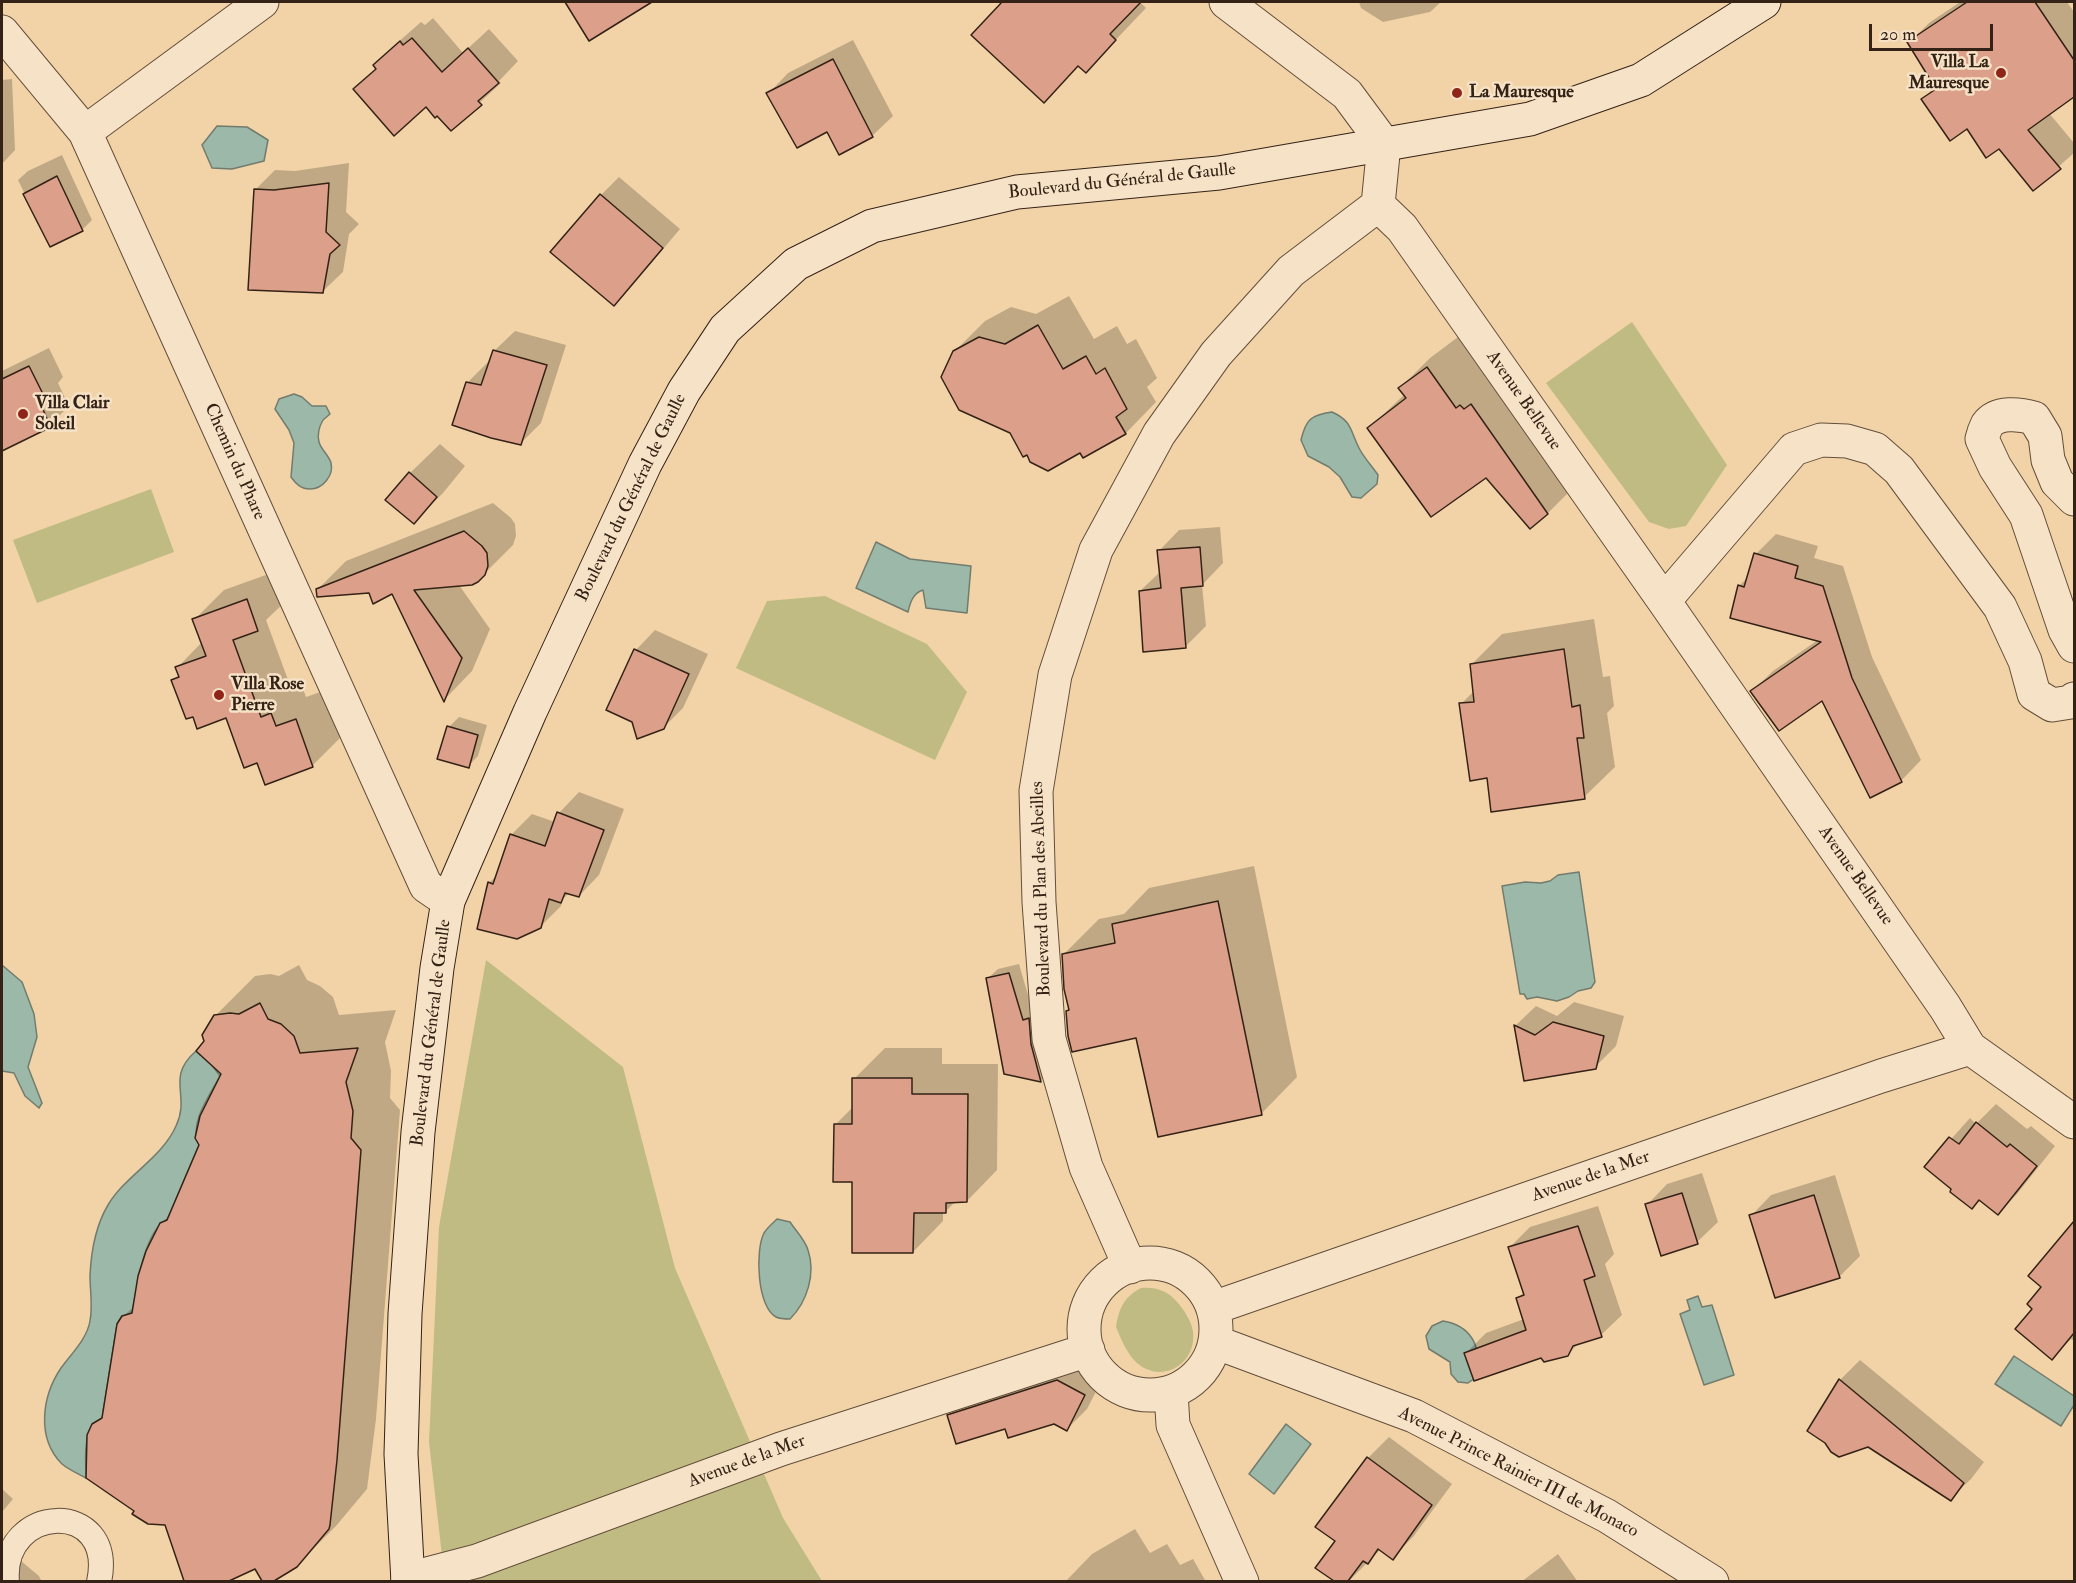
<!DOCTYPE html>
<html>
<head>
<meta charset="utf-8">
<style>
	body { margin:0 }
	#map { position:relative; width:2076px; height:1583px; overflow:hidden; background:#f1d3a7; font-family:"IM FELL Double Pica",serif }
	canvas { display:block }
	.frame { position:absolute; inset:0; border:3px solid #342216; pointer-events:none }
	.scale { position:absolute; left:1869px; top:24px; width:124px; height:27px; box-sizing:border-box; border:3px solid #342216; border-top:0; padding-left:8px; font-size:18px; line-height:21px; white-space:nowrap; color:#342216; -webkit-text-stroke:4px #f6e2c6; paint-order:stroke }
</style>
</head>
<body>
<div id="map">
<canvas width="2076" height="1583"></canvas>
<div class="frame"></div>
<div class="scale">20 m</div>
</div>
<script>
const ctx = document.querySelector('canvas').getContext('2d');
ctx.lineJoin = 'round';
function fill(path, color) { ctx.fillStyle = color; ctx.fill(path, 'evenodd'); }
function trace(path, color, width, dash) { ctx.strokeStyle = color; ctx.lineWidth = width; ctx.lineCap = dash ? 'butt' : 'round'; ctx.setLineDash(dash || []); ctx.stroke(path); }
function label(font, color, halo, rows, align = 'center') {
  ctx.font = font + ' "IM FELL Double Pica",serif'; ctx.lineWidth = 5; ctx.setLineDash([]); ctx.textBaseline = 'middle'; ctx.strokeStyle = halo; ctx.fillStyle = color; for (const [text, x, y, turn = 0] of rows) {
    ctx.save(); ctx.translate(x, y); ctx.rotate((+turn || 0) * Math.PI / 180); ctx.textAlign = isNaN(turn) ? turn : align; if (halo) ctx.strokeText(text, 0, 0); ctx.fillText(text, 0, 0); ctx.restore();
  }
}
const green = new Path2D(`
	M1632 322 1727 465 1686 526 1669 529 1649 522 1546 383Z
	M151 489 174 552 37 603 13 540Z
	M825 596 927 644 967 692 935 760 736 668 767 601Z
	M486 960 623 1067 675 1268 783 1518 822 1581 445 1582 429 1442 439 1227Z
	M1141 1288C1157 1287 1168 1291 1178 1303 1184 1310 1192 1322 1193 1332 1197 1366 1158 1386 1134 1360 1126 1351 1121 1339 1116 1327 1119 1308 1124 1297 1141 1288Z`);
const water = new Path2D(`
	M217 126 247 127 268 140 264 161 232 169 212 168 202 145Z
	M294 394 302 397 312 406H326L330 414 323 420C319 427 317 434 319 442 321 450 329 455 331 463 334 475 323 489 310 489 301 489 296 484 291 477L294 443 289 430 275 409 279 399Z
	M1332 412C1352 421 1350 430 1359 448 1364 458 1372 466 1378 475L1377 484 1361 498 1352 497 1340 477 1329 467 1308 456 1301 440C1306 419 1311 415 1332 412Z
	M876 542 910 559 971 566 967 613 926 608 923 590C913 593 910 603 908 612L856 588Z
	M1579 872 1595 982 1591 988 1578 991 1569 997 1557 1001 1537 997 1527 999 1524 994H1520L1502 886 1525 882 1541 883 1550 881 1558 875Z
	M2 965 22 982 34 1014 37 1037 28 1067 42 1103 39 1108 25 1096 14 1073 2 1071Z
	M196 1051 200 1055 203 1053 220 1076C210 1095 188 1124 199 1145L167 1220C144 1230 136 1291 132 1314L122 1316 117 1324 102 1418C81 1433 86 1454 86 1478 79 1474 69 1470 62 1464 36 1438 42 1396 61 1368 71 1354 87 1339 90 1321 93 1306 90 1291 90 1276 91 1253 96 1225 108 1205 125 1176 162 1158 176 1126 191 1095 165 1078 196 1051Z
	M777 1219 790 1222C796 1231 805 1240 808 1250 816 1274 807 1302 790 1319 785 1319 780 1319 776 1317 757 1307 755 1250 764 1233 767 1228 773 1223 777 1219Z
	M1698 1296 1702 1307 1712 1305 1734 1375 1704 1385 1680 1314 1690 1310 1687 1300Z
	M1443 1321C1473 1326 1481 1348 1478 1376L1468 1383 1458 1382 1451 1374 1450 1362 1429 1349 1426 1336 1432 1326Z
	M2014 1356 2074 1396V1405L2061 1426 1995 1384Z
	M1286 1424 1311 1444 1274 1494 1249 1474Z`);
const shadow = new Path2D(`
	M567 2H650L589 39Z
	M1004 2H1140L1146 8 1086 71 1079 65 1044 101 973 35Z
	M1359 2H1441L1430 12 1383 22 1361 8Z
	M1960 2H2067L2074 12V95L2049 113 2074 143V153L2033 189 1999 147 1923 99 1936 86 1909 43 1929 23Z
	M433 18 463 53 489 29 518 61 499 81 501 83 451 129 426 105 355 89 377 68 375 65 396 44 421 22 425 25Z
	M853 40 893 116 872 136 827 130 768 94 788 73Z
	M12 79 15 150 2 164V80Z
	M62 155 92 220 82 230 50 245 18 180 28 171Z
	M349 163 346 212 359 224 349 234 343 272 322 292 255 190 275 170 295 171Z
	M619 177 680 229 632 286 614 304 552 252 601 195Z
	M1069 296 1094 339 1117 326 1127 344 1136 339 1157 378 1147 387 1156 402 1126 433 1083 456 1080 451 1011 432 954 352 985 321 1011 307 1036 314Z
	M515 331 566 345 541 423 521 443 467 383 488 362 490 363 494 351Z
	M1458 337 1487 378 1491 375 1578 483 1548 513 1486 476 1369 428 1405 394 1400 388 1430 358Z
	M49 348 63 377 58 383 69 406 50 425 4 448 2 442V371Z
	M440 444 465 466 443 493 414 522 410 473Z
	M493 503 511 518 515 524 516 536 513 545 477 581 459 585 490 629 472 671 445 699 393 592 317 590 346 561Z
	M1220 527 1223 563 1202 585 1206 626 1185 647 1140 591 1161 571 1159 551 1179 530Z
	M1776 534 1818 546 1814 558 1843 566 1872 657 1921 760 1901 781 1822 698 1752 691 1773 671 1818 640 1739 586 1749 576 1756 554Z
	M277 571 287 600 266 620 291 688 301 684 306 697 326 690 342 736 312 766 258 761 227 716 194 715 173 681 179 674 177 668 202 642 194 620 224 590Z
	M1594 619 1603 677 1610 676 1614 706 1607 713 1615 767 1584 797 1461 704 1475 690 1472 664 1502 634Z
	M655 630 708 654 683 708 663 728 636 650Z
	M459 717 487 725 478 756 468 766 449 727Z
	M579 792 624 809 599 875 579 896 569 893 563 899 561 906 540 927 489 883 498 874 512 834 532 814 555 822 559 813Z
	M1254 866 1297 1077 1262 1113 1137 1036 1067 1011 1070 1009 1063 955 1099 919 1124 914 1149 888Z
	M1019 964 1050 1071 1040 1081 987 979 998 969Z
	M299 965 307 980 320 986 333 997 339 1015 396 1010 385 1042 391 1071 390 1098 400 1110 376 1419 367 1489 336 1526 296 1566 272 1582H263L256 1567 226 1582H185L166 1524 135 1511 93 1425 104 1415 123 1317 135 1305 161 1224 172 1213 201 1145 223 1074 206 1042 215 1016 255 976 270 974 279 976Z
	M1574 1002 1624 1016 1616 1046 1595 1067 1515 1026 1536 1006 1557 1016Z
	M885 1048H942V1064H998L997 1170 967 1201H956L946 1211H943V1221L913 1252 853 1181 835 1125 854 1106V1079Z
	M1996 1104 2027 1129 2031 1126 2055 1146 2017 1194 1998 1213 1980 1199 1953 1188 1926 1167 1970 1118 1976 1124Z
	M1702 1173 1718 1222 1697 1242 1647 1205 1667 1184Z
	M1835 1175 1860 1256 1840 1276 1776 1296 1751 1216 1771 1195Z
	M1598 1206 1614 1254 1605 1264 1622 1315 1601 1335 1579 1343 1567 1355 1466 1353 1486 1333 1524 1319 1518 1298 1525 1291 1510 1247 1530 1227Z
	M2074 1222V1341L2071 1339 2052 1358 2035 1309 2043 1287 2030 1276Z
	M1078 1360 1105 1374 1087 1409 1067 1429 1054 1422 1006 1427 949 1415 969 1395Z
	M1860 1360 1984 1462 1971 1479 1950 1499 1869 1445 1840 1380Z
	M1389 1437 1452 1484 1413 1537 1392 1558 1381 1549 1348 1582H1337L1318 1568 1337 1541 1317 1526 1368 1458Z
	M2 1489 13 1499 2 1512Z
	M1135 1529 1150 1553 1167 1544 1180 1565 1193 1559 1206 1582H1065L1092 1554Z
	M2 1545 39 1576 42 1582H2Z
	M1558 1554 1578 1582H1521Z`);
const building = new Path2D(`
	M565 2H652L589 41Z
	M1002 2H1141L1110 34 1116 40 1086 73 1078 66 1044 103 971 35Z
	M1967 2H2035L2074 60V97L2028 130 2061 169 2033 191 1999 149 1986 158 1967 129 1950 141 1921 99 1936 89 1907 42Z
	M412 38 442 72 468 48 499 83 478 101 482 105 451 131 437 116 435 118 426 107 394 136 353 89 376 69 373 65 400 41 403 45Z
	M833 59 873 137 839 155 827 132 797 148 766 93Z
	M57 176 83 231 50 247 23 194Z
	M329 183 326 232 340 245 330 254 323 293 248 290 254 189 274 190Z
	M600 194 663 248 614 306 550 252Z
	M1038 325 1063 369 1086 356 1096 374 1105 368 1127 409 1116 417 1126 434 1083 458 1080 453 1048 471 1030 462 1027 455 1023 457 1010 433 959 410 941 377 953 351 979 337 1005 344Z
	M493 350 547 365 521 445 491 438 452 425 466 382 481 385Z
	M29 366 45 398 39 401 51 427 2 451V379Z
	M1427 367 1456 408 1460 405 1464 409 1471 404 1548 514 1530 529 1486 478 1431 517 1367 428 1406 398 1398 388Z
	M409 472 437 497 414 524 385 500Z
	M464 531 482 546 487 553 488 566 485 575 478 582 472 585 414 590 462 658 444 702 392 594 373 604 369 593 317 597 316 589Z
	M1200 547 1203 586 1181 588 1186 648 1143 652 1139 591 1161 588 1157 550Z
	M1754 553 1798 566 1795 578 1823 586 1852 678 1902 782 1870 798 1822 701 1779 731 1750 691 1821 642 1730 618 1738 585 1744 587Z
	M247 599 258 631 233 640 261 717 271 713 276 726 296 719 313 767 265 785 257 763 244 768 226 718 197 729 193 717 186 719 171 680 179 677 175 667 206 656 192 619Z
	M634 649 689 674 664 729 637 739 632 722 606 710Z
	M1564 649 1572 707 1580 705 1584 738H1577L1585 799 1491 812 1487 778 1470 781 1459 703 1474 702 1470 664Z
	M447 726 478 735 469 768 437 759Z
	M557 812 604 830 579 897 565 893 561 903 549 899 541 928 517 939 477 929 488 882 493 884 510 834 545 846Z
	M1218 901 1262 1115 1158 1137 1136 1038 1072 1052 1068 1036 1066 1011 1069 1010 1064 989 1062 954 1115 943 1112 924Z
	M1009 973 1023 1020 1029 1018 1031 1044 1041 1082 1004 1074 986 978Z
	M260 1003 268 1019 281 1024 294 1036 300 1053 358 1048 346 1082 353 1111 351 1138 361 1150 337 1460 330 1525 329 1529 297 1567 274 1581H262L255 1569 229 1581H184L165 1525 148 1524 132 1514 134 1511 86 1478 87 1435 92 1424 102 1418 117 1324 122 1316 132 1313 138 1276 146 1251 160 1223 167 1220 199 1145 195 1138 200 1116 221 1074 196 1051 204 1041 202 1035 214 1015 230 1013 239 1014Z
	M1553 1022 1604 1036 1596 1069 1524 1081 1514 1025 1535 1035Z
	M852 1078H912V1094H968L967 1202 946 1203V1213H914L913 1253H852V1182H833L834 1124H852Z
	M1976 1122 2007 1147 2010 1144 2037 1166 1998 1215 1979 1200 1972 1209 1950 1192 1951 1189 1924 1167 1949 1137 1959 1144Z
	M1682 1193 1698 1244 1661 1256 1645 1204Z
	M1814 1195 1840 1278 1775 1298 1749 1215Z
	M2074 1221V1333L2052 1360 2015 1329 2032 1309 2027 1304 2041 1287 2028 1276Z
	M1578 1226 1595 1276 1584 1280 1602 1337 1573 1346 1568 1356 1544 1362 1541 1358 1474 1381 1464 1353 1526 1330 1516 1298 1524 1295 1508 1247Z
	M1839 1379 1964 1483 1951 1501 1868 1447 1839 1457 1831 1452 1825 1443 1807 1431Z
	M1057 1380 1085 1395 1067 1431 1054 1424 1008 1438 1005 1429 956 1444 947 1415Z
	M1367 1457 1432 1505 1393 1560 1378 1549 1368 1564 1363 1561 1348 1581H1334L1315 1568 1335 1541 1315 1527Z`);
const lane = new Path2D(`
	M7 1582C0 1503 117 1498 99 1582`);
const street = new Path2D(`
	M2 32 85 132 426 886 448 901
	M85 132 262 2
	M1378 205 1402 228 1664 601 1945 1007 1970 1048 2074 1122
	M2074 499 2057 482 2048 460 2045 436 2034 418C2020 414 1997 411 1987 425 1985 429 1983 435 1982 439L1995 467 2026 515 2065 630 2074 646
	M1664 601 1794 449 1821 440 1847 441 1875 449 1899 470 2000 607 2025 661 2034 694 2052 705 2071 702 2074 699
	M1084 1329a66 66 0 1 1 132 0a66 66 0 1 1-132 0Z
	M1130 1267 1086 1167 1049 1039 1039 902 1036 791 1055 675 1096 550 1159 434 1216 354 1291 271 1378 205 1384 144 1347 94 1226 2
	M1213 1308 1881 1076 1970 1048
	M1215 1342 1414 1416 1607 1516 1712 1582
	M1171 1392 1173 1425 1242 1582
	M408 1579 477 1561 781 1449 1088 1350`);
const secondary = new Path2D(`
	M408 1582 401 1454 405 1314 418 1132 437 968 448 901 530 712 645 464 684 391 725 329 796 264 872 226 1017 192 1219 173 1530 119 1641 80 1764 2`);
const markers = [
	[2001,73,6,"#8f2418"],
	[1457,93,6,"#8f2418"],
	[23,414,6,"#8f2418"],
	[219,695,6,"#8f2418"]
];
const poiNames = [
	["Villa La",1989,63,"right"],
	["Mauresque",1989,84,"right"],
	["La Mauresque",1469,93],
	["Villa Clair",35,404],
	["Soleil",35,425],
	["Villa Rose",231,685],
	["Pierre",231,706]
];
const streetNames = [
	["Boulevard du Général de Gaulle",1122,182,-6],
	["Avenue Bellevue",1523,401,55],
	["Chemin du Phare",234,462,66],
	["Boulevard du Général de Gaulle",632,498,-64],
	["Avenue Bellevue",1855,876,55],
	["Boulevard du Plan des Abeilles",1042,889,-92],
	["Boulevard du Général de Gaulle",432,1033,-83],
	["Avenue de la Mer",1591,1177,-19],
	["Avenue de la Mer",747,1462,-20],
	["Avenue Prince Rainier III de Monaco",1518,1473,27]
];
fill(green, '#c0bb83');
fill(water, '#9bb8a8');
trace(water, '#727c6e', 1.5);
fill(shadow, '#0003');
fill(building, '#dc9f89');
trace(building, '#342216', 1.5);
trace(lane, '#634e3a', 26);
trace(street, '#634e3a', 35);
trace(secondary, '#342216', 35);
trace(lane, '#f6e2c6', 24);
trace(street, '#f6e2c6', 33);
trace(secondary, '#f6e2c6', 33);
for (const [x, y, r, color] of markers) { const dot = new Path2D(); dot.arc(x, y, r, 0, 2 * Math.PI); ctx.fillStyle = color; ctx.fill(dot); trace(dot, '#f6e2c6', 2); }
label('bold 18px', '#342216', '#f6e2c6', poiNames, 'left');
label('18px', '#342216', '#f6e2c6', streetNames);
</script>
</body>
</html>
